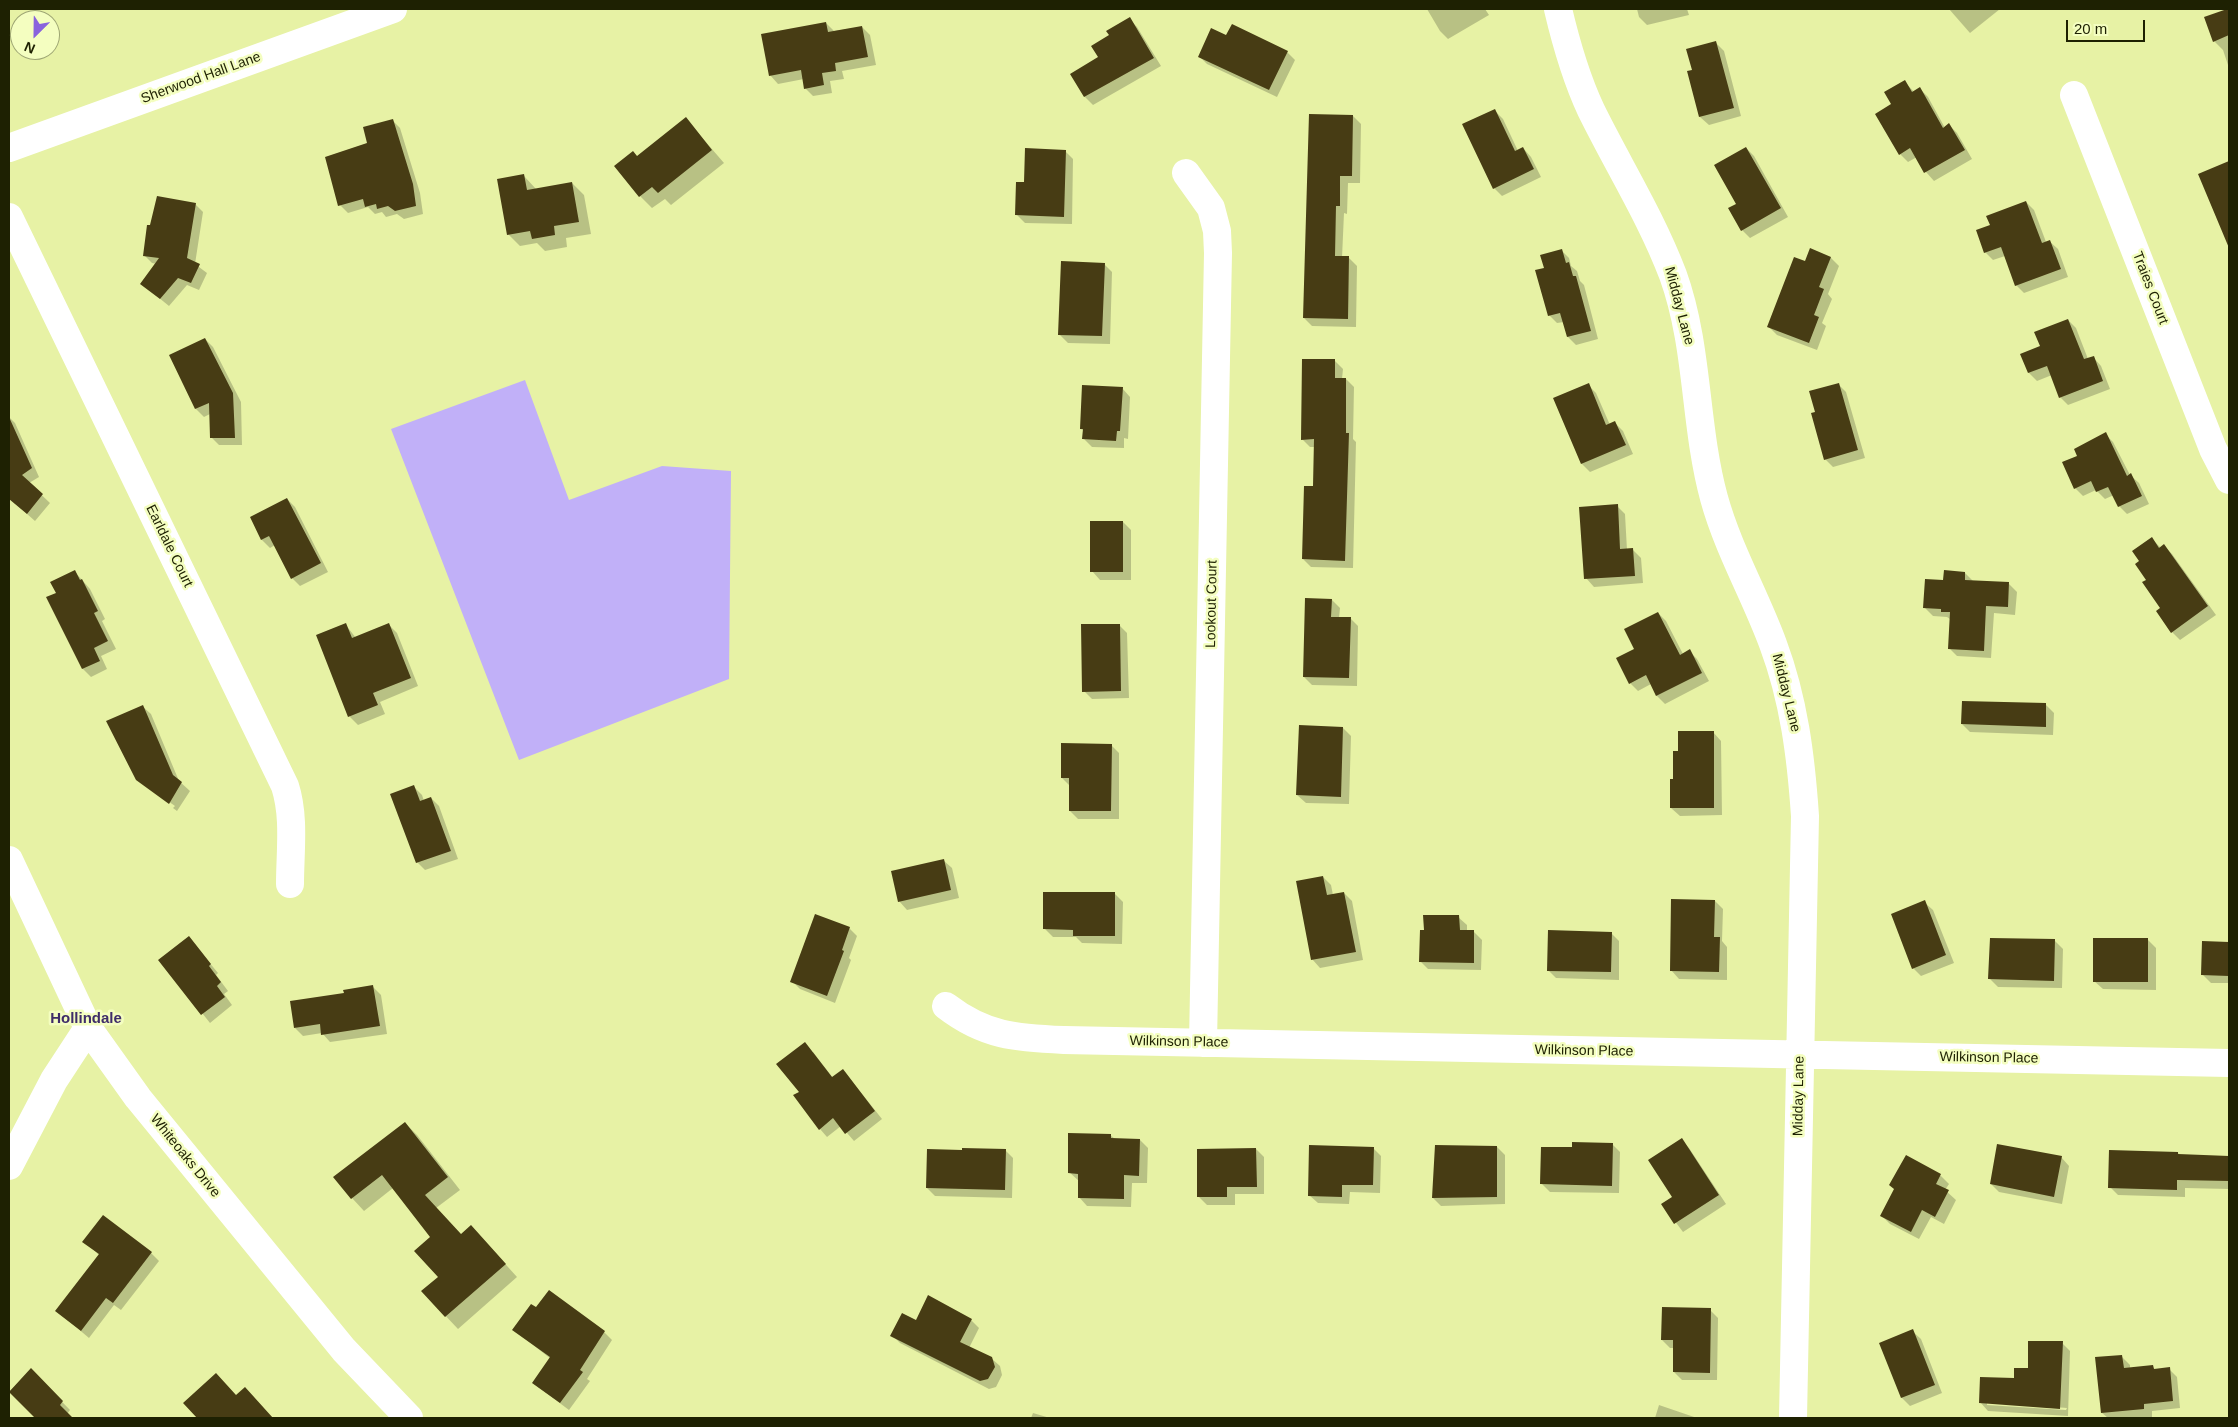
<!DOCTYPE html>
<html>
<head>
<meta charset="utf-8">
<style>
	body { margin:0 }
	#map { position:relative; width:2238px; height:1427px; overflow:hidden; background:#e7f2a5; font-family:Arial,sans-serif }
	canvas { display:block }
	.frame { position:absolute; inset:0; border:10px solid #1e2102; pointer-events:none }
	.north { position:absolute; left:10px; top:10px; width:50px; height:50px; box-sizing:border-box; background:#f4fec0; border:1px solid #9ea674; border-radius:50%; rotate:203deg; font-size:14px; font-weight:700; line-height:20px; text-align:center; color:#1e2102 }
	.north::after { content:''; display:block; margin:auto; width:18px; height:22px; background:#8963dd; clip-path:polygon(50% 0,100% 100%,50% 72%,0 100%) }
	.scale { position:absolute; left:2066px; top:20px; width:79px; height:22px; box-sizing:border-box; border:2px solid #1e2102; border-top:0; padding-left:6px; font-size:15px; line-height:18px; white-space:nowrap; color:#1e2102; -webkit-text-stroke:4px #f4fec0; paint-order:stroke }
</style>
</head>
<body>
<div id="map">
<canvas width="2238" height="1427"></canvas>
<div class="frame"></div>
<div class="north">N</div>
<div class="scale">20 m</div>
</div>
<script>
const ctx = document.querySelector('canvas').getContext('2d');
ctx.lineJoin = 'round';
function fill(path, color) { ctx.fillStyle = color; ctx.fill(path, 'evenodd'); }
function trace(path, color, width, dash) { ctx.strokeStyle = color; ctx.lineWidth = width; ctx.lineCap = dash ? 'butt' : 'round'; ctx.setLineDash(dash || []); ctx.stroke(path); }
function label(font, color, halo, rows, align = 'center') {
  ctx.font = font + ' Arial,sans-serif'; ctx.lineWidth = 5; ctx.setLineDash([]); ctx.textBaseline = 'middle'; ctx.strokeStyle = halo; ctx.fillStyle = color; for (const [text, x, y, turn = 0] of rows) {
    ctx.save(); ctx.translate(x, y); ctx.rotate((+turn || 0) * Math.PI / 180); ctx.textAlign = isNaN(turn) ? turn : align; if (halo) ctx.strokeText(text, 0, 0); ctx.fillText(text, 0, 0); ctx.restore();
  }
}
const green = new Path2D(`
	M525 380 569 500 662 466 731 471 729 679 519 760 391 429Z`);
const shadow = new Path2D(`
	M1427 9H1485L1489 15 1448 39 1440 31Z
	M1637 9H1687L1689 15 1647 25 1639 17Z
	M1949 9H2000L1970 33Z
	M2229 9V68L2223 50 2214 41 2205 18Z
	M1129 19 1137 27 1161 66 1093 105 1085 97 1071 74 1100 57 1110 36Z
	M826 23 834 31 862 27 870 35 876 65 842 71 844 79 830 81 832 93 813 96 805 88 804 79 778 84 770 75Z
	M1227 37 1287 52 1295 60 1277 97 1207 64 1199 56Z
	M1716 43 1724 51 1741 116 1709 125 1700 117 1688 72 1693 70Z
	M1905 82 1914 92 1920 89 1928 97 1945 128 1949 125 1957 133 1972 159 1934 181 1926 172 1917 157 1908 162 1900 154 1893 105Z
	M1495 111 1503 119 1518 151 1523 148 1531 157 1541 177 1502 196 1494 188Z
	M1353 116 1361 124 1360 183H1348L1347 214 1344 213 1342 258H1349L1357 266 1356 327 1312 326 1304 318Z
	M686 119 724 163 671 205 665 199 652 208 640 196 638 157Z
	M392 120 400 128 420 193 423 214 404 219 397 214 386 217 382 212 375 214 368 207 348 213 340 205 369 144Z
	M1746 148 1754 156 1788 217 1750 238 1742 230 1729 209 1737 204Z
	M1065 151 1073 159 1072 224 1025 223 1017 215 1025 183Z
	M2229 162V243L2199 175Z
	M524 176 536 189 572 183 584 195 591 234 566 238 567 247 545 251 537 243 520 246 508 234Z
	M2026 202 2034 210 2046 242 2049 241 2058 249 2068 277 2024 293 2016 285 2005 256 1993 260 1985 252 1991 225Z
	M195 204 203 212 195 264 207 273 199 290 187 285 169 306 142 284 157 264 152 263 144 255Z
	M1561 250 1569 258 1571 266 1577 271 1580 281 1584 285 1598 339 1576 345 1568 337 1564 322 1557 323 1549 315 1545 268Z
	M1831 258 1839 266 1828 294 1832 299 1822 323 1826 326 1817 350 1777 335 1769 327 1806 263Z
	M1104 264 1112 272 1110 344 1068 343 1059 334Z
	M2068 320 2076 328 2088 359 2093 357 2101 366 2110 389 2068 405 2060 397 2052 375 2037 381 2029 373 2022 355 2042 347Z
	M205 339 213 347 241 402 242 445H219L211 437 210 414 204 417 196 409 171 356Z
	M1335 361 1343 369 1342 379H1346L1354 387 1353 439 1356 442 1353 568 1311 567 1303 559 1314 487 1315 447H1310L1302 439Z
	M1838 384 1846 392 1865 458 1833 467 1825 459 1816 413Z
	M1588 385 1596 393 1610 425 1615 423 1623 431 1633 454 1590 472 1582 464Z
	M1122 388 1130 397 1128 439 1124 438V448L1092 447 1084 439V431L1081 429Z
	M9 417 15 423 39 477 29 483 50 503 35 521 9 498Z
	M2105 434 2113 442 2130 475 2139 483 2149 504 2127 514 2119 506 2114 495 2105 499 2096 490 2083 496 2075 488 2078 456Z
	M287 499 295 507 328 572 300 586 292 578 275 545 270 548 262 540 251 517Z
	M1617 506 1625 514 1627 550H1633L1641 558 1643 583 1594 587 1586 578Z
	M1123 522 1131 530V580H1100L1092 571Z
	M2152 539 2161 548 2164 546 2172 554 2216 615 2180 640 2172 632 2148 580Z
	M75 572 90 589 105 619 102 621 116 649 101 656 107 669 91 677 83 669 48 598 57 594Z
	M1965 573 1973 581 2009 584 2017 592 2015 615 1994 613 1991 658 1957 656 1949 648 1950 619 1947 617 1933 616 1925 608 1944 582Z
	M1332 600 1340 608 1339 618H1350L1358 626 1357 686 1312 685 1304 677Z
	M1658 613 1666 621 1683 654 1689 651 1697 659 1709 681 1665 704 1657 696 1651 684 1638 691 1630 683 1618 659 1635 650Z
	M345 624 356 638 389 625 397 633 418 686 380 702 385 714 358 725 350 717 318 635Z
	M1119 625 1127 633 1129 698 1092 699 1084 691Z
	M2046 705 2054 713 2053 735 1970 732 1962 724Z
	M142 706 151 714 179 781 190 791 177 811 173 808 175 806 141 782Z
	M1343 728 1351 736 1349 804 1306 803 1297 795Z
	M1713 732 1721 741 1722 815 1680 816 1671 808 1679 752Z
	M1111 745 1119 753V819H1078L1070 811V786L1062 778Z
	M414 787 422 795 424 801 431 798 439 806 458 859 425 870 417 862Z
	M943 860 952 868 959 898 907 910 899 901Z
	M1323 877 1331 885 1333 895 1344 893 1352 901 1363 960 1320 968 1312 959Z
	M1115 894 1123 902 1122 944 1082 943 1076 937H1053L1045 929Z
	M1715 901 1723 909 1722 941 1727 947V980L1679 979 1671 970Z
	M1924 902 1933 910 1954 963 1921 976 1913 968Z
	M1458 917 1467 925V932H1474L1482 940 1481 970 1428 969 1420 961 1425 931Z
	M849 928 857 936 849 958 851 960 835 1003 800 989 792 981Z
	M1611 933 1619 941V980L1556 978 1548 970Z
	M189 938 218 973 216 975 228 991 224 994 232 1005 210 1023 160 960Z
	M2148 940 2156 948V990L2103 989 2094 981Z
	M2055 941 2063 949 2062 988 1998 987 1990 979Z
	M2204 943 2229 944V983H2211L2203 975Z
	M373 987 381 995 387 1034 330 1042 322 1033 303 1036 295 1028 345 994Z
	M813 1052 833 1078 843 1070 882 1119 854 1141 841 1126 827 1137 820 1129 801 1092Z
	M405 1123 417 1135 460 1190 436 1208 461 1235 471 1226 517 1277 458 1329 423 1292 440 1277 432 1237 393 1188 364 1211 352 1198Z
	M1110 1135 1115 1139 1140 1140 1148 1148 1147 1183H1132L1131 1207 1087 1206 1079 1197V1181L1069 1172Z
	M1681 1140 1689 1148 1726 1204 1683 1232 1662 1204 1673 1197Z
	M1612 1144 1620 1152 1619 1193 1550 1192 1542 1184 1574 1149Z
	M1497 1147 1505 1155V1204L1441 1206 1433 1198Z
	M1373 1148 1381 1156 1380 1193 1350 1192 1349 1204 1318 1203 1309 1195Z
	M1256 1149 1264 1157V1194H1235V1205H1207L1199 1197Z
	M1005 1150 1013 1158 1012 1198 935 1196 927 1188Z
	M2178 1153 2180 1156 2229 1157V1189L2185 1188V1197L2118 1195 2110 1187Z
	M1906 1157 1941 1176 1949 1184 1945 1190 1956 1200 1944 1224 1931 1217 1919 1239 1890 1224 1882 1216 1895 1190Z
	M2061 1157 2069 1166 2062 1204 1999 1192 1991 1184Z
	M84 1241 151 1253 159 1261 121 1310 114 1305 89 1338 57 1311 99 1255Z
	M537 1309 604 1332 612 1340 587 1379 590 1381 569 1410 533 1383 551 1359 514 1330Z
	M1710 1310 1718 1318 1717 1380H1682L1674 1372V1348H1670L1662 1340Z
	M971 1320 979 1328 969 1348 991 1358 1000 1366 1002 1375 996 1387 989 1389 900 1343 892 1335 916 1322Z
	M1912 1331 1921 1339 1942 1393 1910 1406 1902 1398 1881 1343Z
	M2062 1343 2070 1351 2068 1416 1988 1411 1980 1402 2015 1380ZM1987 1402 2067 1408 2066 1410 1987 1405Z
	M2122 1357 2130 1365V1369L2152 1367 2156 1370 2169 1369 2177 1377 2180 1408 2152 1411V1417L2108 1418 2102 1413Z
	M31 1370 70 1410 67 1414 71 1418H36L10 1391Z
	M253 1397 272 1418H199L185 1403Z
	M1659 1405 1697 1418H1655Z
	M1033 1413 1050 1418H1031Z`);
const building = new Path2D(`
	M2227 9H2229V35L2213 42 2204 17Z
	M1130 17 1154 58 1084 97 1070 74 1098 57 1091 46 1109 35 1106 31Z
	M826 22 828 32 862 26 868 57 835 63 836 71 822 73 824 85 804 89 801 70 769 76 761 34Z
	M1232 24 1288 51 1269 90 1198 57 1211 28 1226 35Z
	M1716 41 1734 108 1699 117 1687 71 1692 70 1686 49Z
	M1905 80 1912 92 1920 87 1943 128 1949 123 1965 150 1924 173 1910 148 1899 155 1875 114 1891 104 1884 92Z
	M1495 109 1515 151 1523 147 1534 169 1493 189 1462 124Z
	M1309 114 1353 115 1352 176H1340V206H1336L1335 256H1349L1348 319 1303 318Z
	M686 117 712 150 658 193 652 187 639 197 614 166 633 151 637 156Z
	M393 119 413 184 416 206 395 211 388 206 377 209 376 204 365 207 363 199 338 206 325 157 367 143 363 127Z
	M1746 147 1781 208 1741 231 1728 208 1736 204 1714 165Z
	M1025 148 1066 150 1064 217 1015 215 1016 182H1024Z
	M2229 161V248L2198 174Z
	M524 174 527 190 572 182 579 222 554 226 555 235 532 239 530 231 507 235 497 179Z
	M157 196 196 203 187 258 200 264 191 283 178 278 160 299 140 284 159 258 143 256 147 225H150Z
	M2026 201 2042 243 2050 240 2061 269 2015 286 2001 247 1984 253 1976 230 1990 225 1986 216Z
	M1810 248 1831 257 1819 287 1824 289 1814 315 1819 317 1809 343 1767 327 1794 257 1805 261Z
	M1562 249 1566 263 1569 262 1573 276H1576L1591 331 1567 337 1560 313 1548 316 1535 270 1544 268 1540 255Z
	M1061 261 1105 263 1102 336 1058 335Z
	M2068 319 2084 359 2094 356 2103 381 2059 398 2047 366 2028 373 2020 354 2040 346 2034 332Z
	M205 338 233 393 235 438H210L209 403 195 409 169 355Z
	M1302 359H1335V378H1346V433H1349L1345 561 1302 559 1304 486H1313L1314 439 1301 440Z
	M1589 383 1606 425 1615 421 1626 445 1581 464 1553 398Z
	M1839 383 1858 450 1824 460 1811 413 1815 412 1809 391Z
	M1082 385 1123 387 1120 431H1117L1116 441 1082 439 1083 429H1080Z
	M9 417 32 468 22 475 43 494 27 514 9 499Z
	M2106 432 2127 476 2131 473 2142 496 2118 507 2108 487 2096 492 2091 481 2074 489 2062 462 2077 456 2074 449Z
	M287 498 321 563 291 579 269 536 261 540 250 517Z
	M1618 504 1620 549 1633 548 1635 576 1584 579 1579 507Z
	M1090 521H1123V572H1090Z
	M2152 537 2159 548 2164 544 2208 606 2171 633 2156 611 2160 608 2142 582 2146 580 2135 564 2139 561 2132 551Z
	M75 570 80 580 82 579 98 611 94 613 108 641 94 648 100 661 82 669 46 597 56 593 50 582Z
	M1944 570 1965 572V580L2009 582 2008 607 1986 606 1984 651 1948 649 1950 612H1941V609L1923 608 1925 579 1943 580Z
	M1305 598 1332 599 1331 617H1351L1349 678 1303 677Z
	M1658 612 1680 655 1690 649 1702 673 1656 696 1646 675 1629 684 1616 658 1634 649 1624 629Z
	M346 623 352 638 389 623 411 678 373 693 378 705 348 717 316 635Z
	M1081 624H1120L1121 691 1082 692Z
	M1962 701 2046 703V727L1961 724Z
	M143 705 173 775 182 782 169 804 136 780 106 721Z
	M1299 725 1343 727 1341 797 1296 795Z
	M1678 731H1714V808H1670V779H1673V751H1678Z
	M1061 743 1112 744 1111 811H1069V778H1061Z
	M414 785 420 801 431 797 451 851 416 863 390 794Z
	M944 859 951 890 898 902 891 871Z
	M1323 876 1327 895 1344 892 1356 952 1311 960 1296 881Z
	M1043 892H1115V936H1073V930L1043 929Z
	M1671 899 1715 900 1714 937H1720L1719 972 1670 971Z
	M1925 900 1946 955 1912 969 1891 914Z
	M815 914 850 927 842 950 844 951 827 996 790 982Z
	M1423 915H1459L1460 930H1474V963L1419 962 1420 930H1424Z
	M1548 930 1612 932 1611 972 1547 971Z
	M189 936 211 964 209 966 221 982 217 986 225 997 201 1015 158 960Z
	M1990 938 2055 939 2054 981 1988 979Z
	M2093 938H2148V982H2093Z
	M2202 941 2229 942V976L2201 975Z
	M373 985 380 1026 321 1035 320 1024 294 1028 290 1001 344 993 343 990Z
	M805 1042 832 1077 843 1069 875 1111 845 1134 833 1118 819 1130 793 1095 799 1092 776 1064Z
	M405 1122 448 1177 425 1195 461 1234 471 1225 506 1264 445 1317 421 1291 438 1277 414 1251 430 1237 382 1175 351 1199 333 1177Z
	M1068 1133 1111 1134V1138L1140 1139 1139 1176 1124 1175V1199L1078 1198V1174L1068 1173Z
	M1682 1138 1719 1195 1674 1224 1661 1204 1672 1197 1648 1160Z
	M1572 1142 1613 1143 1612 1186 1540 1184 1541 1147H1572Z
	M1997 1144 2062 1156 2054 1197 1990 1184Z
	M1309 1145 1374 1147 1373 1185H1342V1197L1308 1196Z
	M1435 1145 1497 1146V1197L1432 1198Z
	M962 1148 1006 1149 1005 1190 926 1188 927 1149 962 1150Z
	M1256 1148 1257 1187H1227V1197H1197V1149Z
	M2109 1150 2178 1152V1154L2229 1156V1181L2177 1180V1190L2108 1188Z
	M1906 1155 1941 1174 1936 1184 1949 1190 1935 1217 1922 1210 1911 1232 1880 1216 1894 1189 1889 1185Z
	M103 1215 152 1252 113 1303 106 1298 81 1331 55 1311 99 1254 82 1242Z
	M549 1290 605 1331 580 1370 583 1372 560 1403 532 1383 550 1357 512 1330 531 1304 536 1307Z
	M928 1295 972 1319 960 1342 992 1357 995 1367 988 1379 980 1381 890 1336 902 1313 916 1320Z
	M1662 1307 1711 1308 1710 1373 1673 1372V1340H1661Z
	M1913 1329 1935 1385 1901 1398 1879 1343Z
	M2028 1341H2063L2060 1409 1979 1403 1980 1377 2014 1378V1368H2028Z
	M2122 1355 2124 1368 2153 1365 2154 1369 2170 1367 2173 1401 2144 1404V1409L2101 1413 2095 1357Z
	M31 1368 63 1401 60 1405 73 1418H35L9 1392Z
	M216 1373 236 1395 245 1387 273 1418H197L183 1403Z`);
const street = new Path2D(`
	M1558 9C1566 43 1576 78 1591 110 1618 165 1651 217 1673 275 1699 347 1694 425 1714 498 1728 549 1755 595 1773 644 1794 700 1801 757 1805 816L1793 1418
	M2074 95 2213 449 2229 480
	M1186 173 1211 208 1217 231 1218 253 1203 1043
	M9 217 285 786C295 817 290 852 290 884
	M9 860 88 1028 138 1098 344 1350 409 1418
	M946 1006C985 1036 1016 1038 1064 1040L2229 1063
	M9 1166 54 1080 88 1028`);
const secondary = new Path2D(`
	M9 148 393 9`);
const streetNames = [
	["Sherwood Hall Lane",201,78,-20],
	["Traies Court",2150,288,69],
	["Midday Lane",1679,306,75],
	["Earldale Court",169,546,64],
	["Lookout Court",1212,604,-89],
	["Midday Lane",1786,693,76],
	["Wilkinson Place",1179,1042,1],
	["Wilkinson Place",1584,1051,1],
	["Wilkinson Place",1989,1058,1],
	["Midday Lane",1799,1096,-89],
	["Whiteoaks Drive",185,1156,51]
];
const neighbourhoodNames = [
	["Hollindale",86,1019]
];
fill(green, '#c1b0f8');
fill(shadow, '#0003');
fill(building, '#473c14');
trace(street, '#fff', 28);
trace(secondary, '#fff', 28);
label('14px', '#1e2102', '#f4fec0', streetNames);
label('bold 15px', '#3f2d69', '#f4fec0', neighbourhoodNames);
</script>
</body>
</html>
